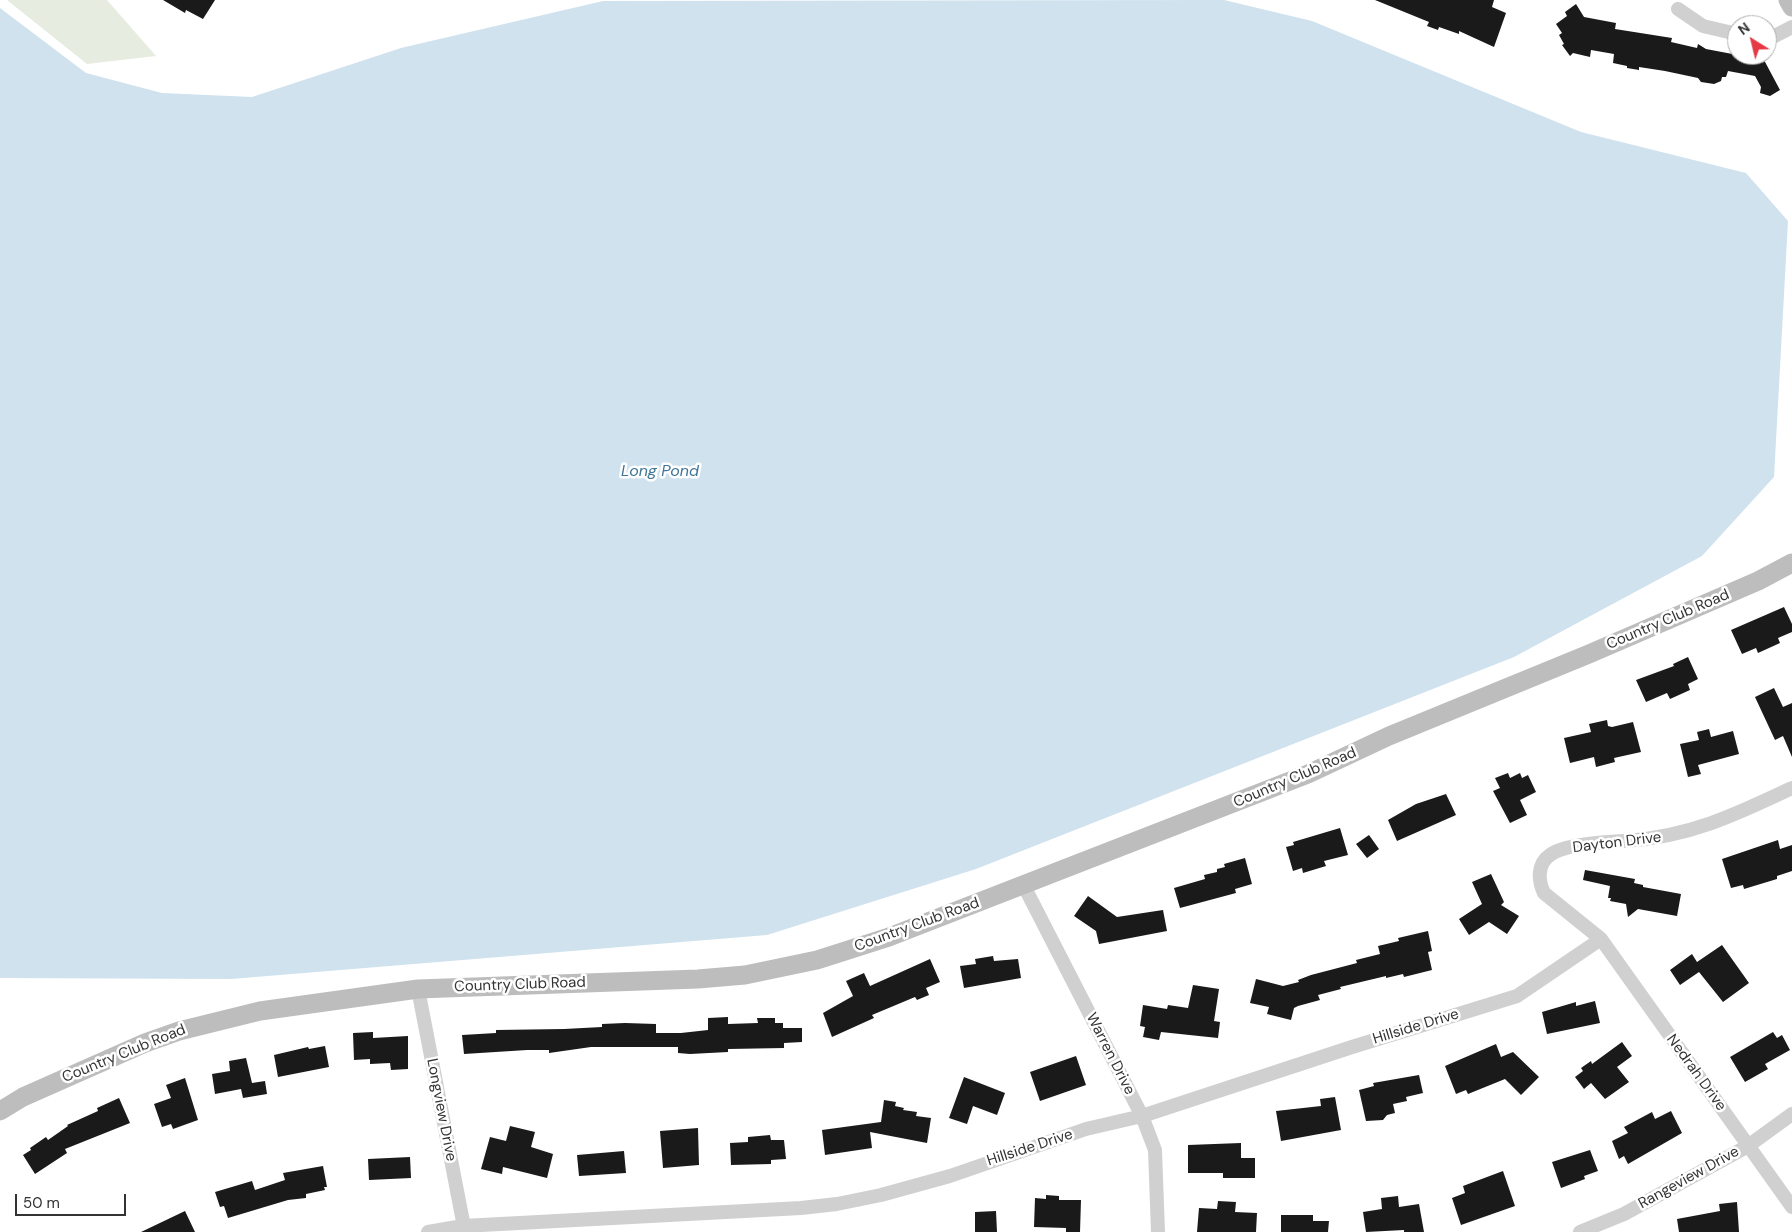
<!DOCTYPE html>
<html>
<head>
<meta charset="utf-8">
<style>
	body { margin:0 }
	#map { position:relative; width:1792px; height:1232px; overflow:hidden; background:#fff; font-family:"DM Sans",sans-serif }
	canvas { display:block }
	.north { position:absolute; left:1727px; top:15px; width:50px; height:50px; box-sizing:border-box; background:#fff; border:1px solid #adadad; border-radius:50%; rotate:324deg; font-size:14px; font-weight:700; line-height:20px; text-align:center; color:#333 }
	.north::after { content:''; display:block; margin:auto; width:18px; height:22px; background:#e63946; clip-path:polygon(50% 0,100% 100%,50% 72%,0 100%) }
	.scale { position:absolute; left:15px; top:1194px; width:111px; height:22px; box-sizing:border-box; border:2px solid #333; border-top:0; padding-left:6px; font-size:15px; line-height:18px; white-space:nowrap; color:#333; -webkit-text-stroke:4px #fff; paint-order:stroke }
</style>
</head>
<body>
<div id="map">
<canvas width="1792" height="1232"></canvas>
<div class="north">N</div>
<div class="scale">50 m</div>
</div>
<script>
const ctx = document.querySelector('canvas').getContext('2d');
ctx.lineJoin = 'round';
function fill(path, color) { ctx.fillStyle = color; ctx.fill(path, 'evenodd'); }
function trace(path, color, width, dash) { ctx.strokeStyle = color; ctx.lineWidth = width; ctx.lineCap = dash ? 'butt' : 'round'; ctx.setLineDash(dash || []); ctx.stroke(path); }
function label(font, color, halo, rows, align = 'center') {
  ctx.font = font + ' "DM Sans",sans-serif'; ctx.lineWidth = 5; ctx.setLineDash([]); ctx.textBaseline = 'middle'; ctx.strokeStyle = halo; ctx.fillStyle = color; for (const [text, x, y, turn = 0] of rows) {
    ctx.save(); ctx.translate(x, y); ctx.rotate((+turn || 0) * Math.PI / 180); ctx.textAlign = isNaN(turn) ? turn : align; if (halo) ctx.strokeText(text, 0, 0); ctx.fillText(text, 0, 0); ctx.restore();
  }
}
const green = new Path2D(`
	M7 0H107L156 56 87 64Z`);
const water = new Path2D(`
	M1224 0 1312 21 1581 132 1746 173 1788 221 1774 477 1702 556 1514 657 976 869 767 935 231 979 0 978V8L86 73 162 93 252 97 401 48 603 1Z`);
const building = new Path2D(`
	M163 0H215L203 19 186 10 185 13Z
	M1375 0H1494L1492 7 1506 13 1494 47 1459 31V34L1439 27 1438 30 1427 26 1429 22Z
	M1576 4 1584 17 1616 23 1615 29 1672 38 1671 42 1697 48 1698 44 1706 49 1764 60 1780 90 1770 96 1760 93 1761 87 1755 76 1728 71 1726 77H1722L1721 81 1714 84 1701 82 1698 78 1665 71 1639 67V70L1627 68V66L1613 63 1614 54 1591 50 1590 57 1573 53 1570 56 1562 45 1564 44 1559 35 1562 33 1556 24 1567 16 1565 12Z
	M1784 607 1792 624V632L1778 638 1780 643 1758 653 1756 648 1742 654 1731 630Z
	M1688 657 1698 679 1688 684 1690 690 1670 699 1667 693 1646 702 1636 680 1674 666 1673 664Z
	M1774 688 1783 707 1792 703V757L1783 736 1775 740 1755 697Z
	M1607 720 1608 726 1612 727 1633 722 1641 752 1614 758 1615 762 1596 767 1594 757 1570 763 1564 738 1591 732 1589 724Z
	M1709 729 1711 737 1733 731 1739 754 1698 765 1701 774 1688 777 1680 744 1699 740 1697 732Z
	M1508 773 1510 778 1520 773 1522 778 1528 775 1536 792 1520 800 1527 815 1510 823 1493 791 1500 788 1495 778Z
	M1446 794 1456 815 1397 841 1388 820 1416 804Z
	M1340 828 1348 855 1324 861 1326 866 1303 873 1302 868 1293 871 1286 847 1294 845 1293 842Z
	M1369 835 1379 849 1367 858 1356 844Z
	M1778 840 1780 849 1792 845V871L1777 876V879L1744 889 1743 885 1731 888 1722 859Z
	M1245 858 1252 884 1235 889 1236 893 1180 908 1174 888 1205 879 1204 875 1217 872V869L1225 867 1224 864Z
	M1585 870 1635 879 1634 883 1643 885V887L1681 894 1677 916 1638 909 1628 917 1626 904 1610 901 1611 898H1608L1610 886 1583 880Z
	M1491 874 1504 902 1501 905 1519 916 1507 934 1489 922 1469 935 1459 919 1482 904 1472 882Z
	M1088 896 1117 917 1163 910 1167 931 1099 944 1096 931 1074 916Z
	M1428 931 1432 951 1428 952 1432 970 1404 977 1403 974 1386 978V976L1340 987 1341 989 1318 995 1320 1000 1298 1006 1294 1008 1291 1020 1267 1014 1269 1007 1250 1003 1256 979 1283 986 1299 982 1298 980 1311 975 1357 963 1356 960 1380 954 1378 946 1399 941 1398 938Z
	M1722 945 1749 983 1723 1002 1699 972 1680 985 1670 970 1692 954 1697 962Z
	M993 956 994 961 1018 959 1021 978 964 988 960 966 976 964 975 959Z
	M930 959 940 982 926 988 929 995 917 1000 915 997 872 1015 874 1018 832 1037 823 1013 853 996 846 981 864 973 870 986Z
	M1193 985 1219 989 1214 1021 1220 1022 1218 1038 1161 1032 1159 1040 1143 1037 1145 1027 1140 1026 1143 1005 1167 1009 1168 1005 1188 1008Z
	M1595 1001 1600 1023 1547 1034 1542 1012 1576 1002V1006Z
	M728 1017V1024L758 1023 757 1018H775V1023H783V1028H802V1042L784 1043V1048L728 1049V1052L690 1054 678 1053V1047H591L549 1053V1050H527L464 1054 462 1035 496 1033V1030L564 1029 602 1027V1024L625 1023 656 1024V1033H681L708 1030V1018Z
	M373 1032V1038L408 1036V1069L391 1070 390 1063 370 1064V1059L354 1060 353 1033Z
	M1773 1032 1777 1038 1782 1035 1790 1050 1765 1064 1768 1069 1745 1082 1730 1057Z
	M1622 1042 1632 1056 1617 1067 1629 1082 1605 1099 1591 1083 1584 1089 1575 1077 1583 1071 1581 1068 1591 1061 1592 1064Z
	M1496 1044 1501 1057 1513 1052 1539 1077 1521 1095 1505 1079 1468 1094 1466 1090 1456 1094 1445 1066Z
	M325 1046 329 1067 278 1077 274 1055 308 1047 309 1049Z
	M1076 1056 1086 1085 1040 1101 1030 1072Z
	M246 1058 252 1083 265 1081 267 1094 243 1098 241 1089 215 1094 212 1074 230 1071 229 1061Z
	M1419 1075 1423 1093 1406 1097 1407 1101 1393 1104 1395 1113 1387 1115 1383 1120 1366 1121 1359 1090 1374 1086 1373 1083Z
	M964 1077 1005 1093 997 1115 973 1106 967 1124 949 1118Z
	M185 1078 198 1120 173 1129 171 1124 162 1127 154 1104 171 1098 166 1085Z
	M1335 1097 1341 1130 1281 1141 1276 1111 1321 1106 1320 1099Z
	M119 1098 130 1123 65 1149 67 1153 35 1174 23 1155 31 1150 30 1148 46 1137 48 1140 68 1126 67 1125 98 1111 97 1108Z
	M884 1100 896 1102 895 1106 904 1108 903 1110 917 1112 916 1116 931 1118 927 1143 870 1132 872 1148 825 1155 822 1130 881 1122Z
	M1671 1111 1682 1133 1628 1164 1624 1156 1619 1159 1612 1141 1628 1133 1624 1127 1652 1112 1655 1119Z
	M510 1126 535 1132 531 1147 553 1154 547 1178 503 1167 502 1174 481 1169 490 1137 506 1141Z
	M698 1128 699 1165 663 1168 660 1131Z
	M770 1135 771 1140H784L786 1159 771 1160V1164L731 1165 730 1143 748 1142V1137Z
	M1241 1143V1158H1255V1178H1223V1173H1188V1145Z
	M1590 1150 1598 1171 1584 1176 1585 1179 1561 1188 1552 1162Z
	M624 1151 626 1173 579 1176 577 1155Z
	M410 1157 411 1178 369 1180 368 1159Z
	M323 1166 327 1187H324L325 1190 306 1194V1198L288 1200 228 1218 224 1206 220 1207 215 1192 252 1181 255 1190 285 1180 283 1173Z
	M1503 1171 1515 1206 1461 1225 1452 1198 1465 1193 1463 1186Z
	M1046 1195 1059 1196V1200H1081L1080 1232H1066V1228L1034 1227 1035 1198 1046 1199Z
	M1398 1196 1399 1207 1419 1204 1424 1232H1404V1230L1366 1232 1363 1212 1382 1209 1381 1198Z
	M1218 1201 1236 1202 1235 1212 1257 1213 1256 1232H1197L1199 1208 1217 1209Z
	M1737 1202 1739 1232H1679L1677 1219 1720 1211 1719 1204Z
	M185 1211 195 1232H141Z
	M996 1211 997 1232H975V1212Z
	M1281 1215H1313V1221H1329L1328 1232H1281Z`);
const street = new Path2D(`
	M1678 9 1703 26 1737 34
	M1767 40 1792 27
	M1792 788C1735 815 1689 837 1625 841 1607 842 1564 844 1550 855 1537 864 1538 880 1544 893L1601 939 1792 1207
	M1024 886 1142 1116 1155 1150 1158 1232
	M418 989 465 1232
	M428 1232 463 1226 801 1208 837 1204 881 1195 950 1176 1086 1129 1142 1116 1352 1047 1517 996 1601 939
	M1580 1232 1624 1214 1748 1146 1792 1114`);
const secondary = new Path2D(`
	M1788 0 1792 7
	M0 1111 23 1097 145 1043 179 1031 260 1011 418 989 698 979 745 975 817 960 889 937 1308 774 1389 736 1589 654 1758 581 1792 563`);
const streetNames = [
	["Country Club Road",1668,620,-23],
	["Country Club Road",1295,778,-23],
	["Dayton Drive",1617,843,-7],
	["Country Club Road",917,925,-20],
	["Country Club Road",520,985,-2],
	["Hillside Drive",1416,1027,-17],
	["Country Club Road",124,1054,-22],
	["Warren Drive",1110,1054,63],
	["Nedrah Drive",1696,1073,54],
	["Longview Drive",441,1110,79],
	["Hillside Drive",1030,1148,-18],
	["Rangeview Drive",1689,1178,-29]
];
const waterNames = [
	["Long Pond",660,472]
];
fill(green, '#e6ecdf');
fill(water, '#cfe2ee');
fill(building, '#1a1a1a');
trace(street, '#d0d0d0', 14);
trace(secondary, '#bdbdbd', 19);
label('15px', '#333', '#fff', streetNames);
label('italic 16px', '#3f7597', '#fff', waterNames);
</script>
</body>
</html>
